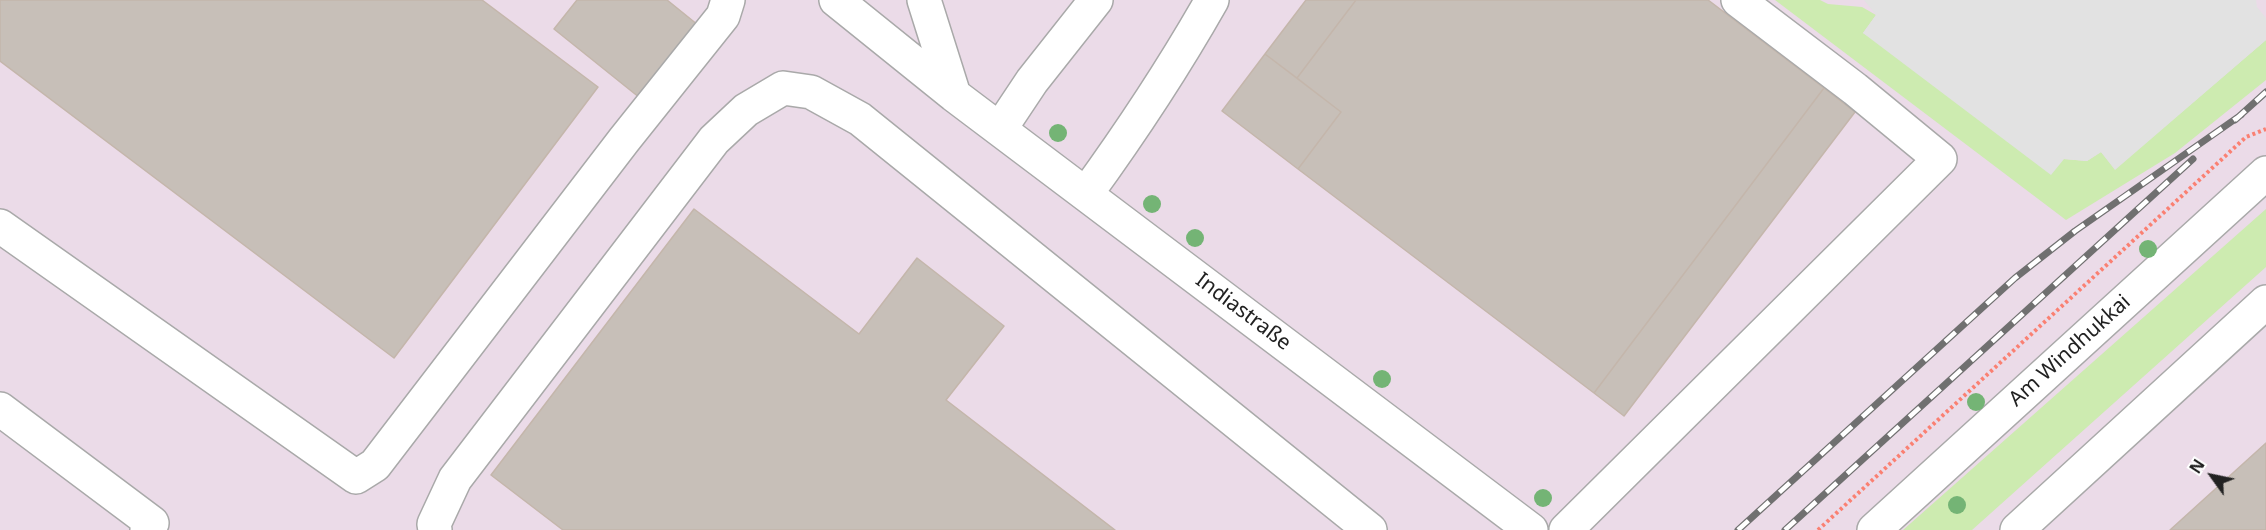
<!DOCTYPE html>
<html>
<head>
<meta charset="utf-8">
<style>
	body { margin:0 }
	#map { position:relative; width:2266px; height:530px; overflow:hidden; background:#f2efe9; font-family:"Noto Sans",sans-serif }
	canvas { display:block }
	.north { position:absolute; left:2182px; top:446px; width:60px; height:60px; -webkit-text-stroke:4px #fff; paint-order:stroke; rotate:303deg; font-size:16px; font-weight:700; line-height:24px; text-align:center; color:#222 }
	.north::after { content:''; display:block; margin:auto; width:21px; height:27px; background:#222; clip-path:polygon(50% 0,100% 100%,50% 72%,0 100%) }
</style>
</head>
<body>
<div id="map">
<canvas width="2266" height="530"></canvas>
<div class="north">N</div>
</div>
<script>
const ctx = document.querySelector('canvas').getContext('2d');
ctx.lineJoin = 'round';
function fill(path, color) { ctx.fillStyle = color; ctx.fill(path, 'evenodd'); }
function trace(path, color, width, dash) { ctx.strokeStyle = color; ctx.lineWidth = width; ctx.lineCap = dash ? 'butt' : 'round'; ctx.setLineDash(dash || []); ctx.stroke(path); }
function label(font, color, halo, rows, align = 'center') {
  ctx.font = font + ' "Noto Sans",sans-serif'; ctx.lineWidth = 4.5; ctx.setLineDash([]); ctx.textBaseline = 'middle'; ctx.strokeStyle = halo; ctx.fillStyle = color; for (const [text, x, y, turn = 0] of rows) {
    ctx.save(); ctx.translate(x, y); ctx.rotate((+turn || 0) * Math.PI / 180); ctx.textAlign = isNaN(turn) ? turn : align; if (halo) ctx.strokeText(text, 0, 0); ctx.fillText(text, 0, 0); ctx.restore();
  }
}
const industrial = new Path2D(`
	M0 0H2266V530H0Z`);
const grass = new Path2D(`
	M1775 0H1820L1828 4 1862 7 1876 15 1863 33 2064 159 2087 161 2101 152 2115 169 2266 40V80L2175 153 2066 220Z
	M2266 209V267L1972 530H1903Z`);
const parking = new Path2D(`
	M1864 0H2256L2257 7 2266 18V40L2115 170 2101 152 2087 161 2064 159 2051 175 1863 33 1876 15Z`);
const building = new Path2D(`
	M0 0H482L598 87 394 358 0 61Z
	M577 0H667L698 25 640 98 554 29Z
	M1306 0H1356L1297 78 1265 54Z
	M1356 0H1708L1824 88 1594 393 1298 169 1341 112 1297 78Z
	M1265 54 1341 112 1298 169 1222 111Z
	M1824 88 1855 112 1624 416 1594 393Z
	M694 209 859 334 917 258 1004 326 946 400 1115 530H563L491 475Z
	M2266 443V530H2170Z`);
const path = new Path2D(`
	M1818 530 2246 137 2266 129`);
const minor = new Path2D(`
	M836 0 954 95 1531 530
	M924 0 954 95
	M1000 129 1032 81 1096 0
	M1086 194C1131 132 1174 67 1212 0
	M0 226 356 477 375 465 624 140 723 16 728 0
	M0 409 152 523 147 530
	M435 530 434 524 455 479 714 140 746 110 783 88 811 92 860 119 1370 530
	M1566 530 1940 159 1855 89 1738 0
	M1874 530 2266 173
	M2017 530 2266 302`);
const rail = new Path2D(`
	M2235 120 2266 92
	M1738 530 2015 278 2075 231 2241 115
	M1785 530 2193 159`);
const trees = [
	[1058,133],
	[1152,204],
	[1195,238],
	[2148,249],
	[1382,379],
	[1976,402],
	[1543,498],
	[1957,505]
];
const streetNames = [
	["Indiastraße",1243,312,37],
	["Am Windhukkai",2070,351,-42]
];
fill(industrial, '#ebdbe8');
fill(grass, '#cdebb0');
fill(parking, '#e2e2e2');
fill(building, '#c7bfb8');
trace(building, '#c4b6ab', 1.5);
trace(minor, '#a9a9a9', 36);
trace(path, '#fa8072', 4, [3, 3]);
trace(minor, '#fff', 33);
trace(rail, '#707070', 7);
trace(rail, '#fff', 4.5, [14]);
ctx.fillStyle = '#74b475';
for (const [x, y] of trees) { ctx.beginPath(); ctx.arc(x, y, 9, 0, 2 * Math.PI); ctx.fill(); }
label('21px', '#222', '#fff', streetNames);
</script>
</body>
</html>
